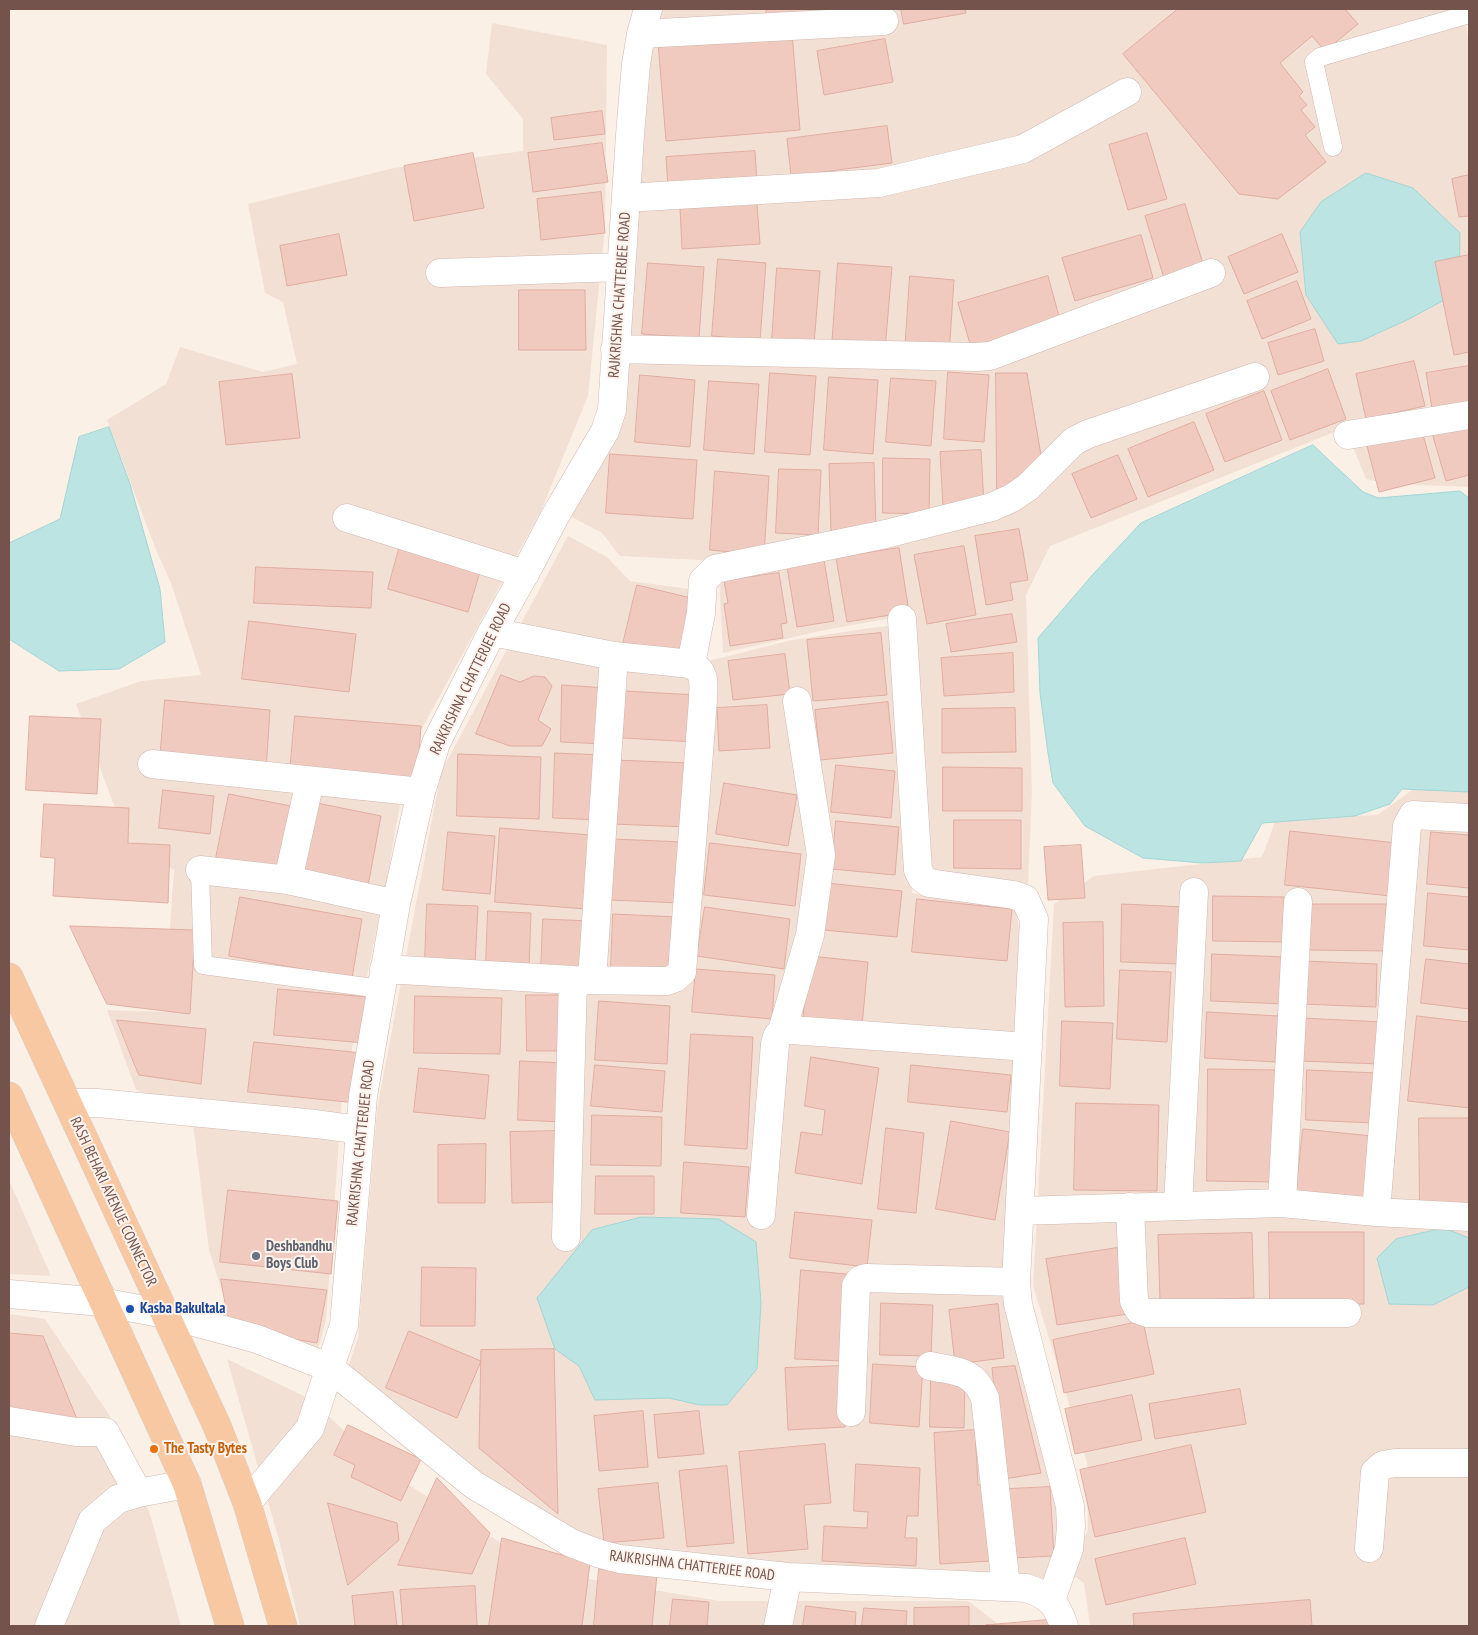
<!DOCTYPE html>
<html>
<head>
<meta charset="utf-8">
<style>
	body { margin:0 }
	#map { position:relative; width:1478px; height:1635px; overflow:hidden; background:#fbf0e6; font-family:"PT Sans Narrow",sans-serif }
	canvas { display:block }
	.frame { position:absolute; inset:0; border:10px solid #74534c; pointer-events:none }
</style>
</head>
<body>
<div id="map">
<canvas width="1478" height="1635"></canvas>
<div class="frame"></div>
</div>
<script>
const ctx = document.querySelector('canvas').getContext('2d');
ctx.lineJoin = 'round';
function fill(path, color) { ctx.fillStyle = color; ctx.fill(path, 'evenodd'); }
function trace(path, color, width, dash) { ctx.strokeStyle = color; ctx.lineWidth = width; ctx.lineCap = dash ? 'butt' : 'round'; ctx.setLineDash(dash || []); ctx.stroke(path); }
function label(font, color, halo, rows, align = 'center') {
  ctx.font = font + ' "PT Sans Narrow",sans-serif'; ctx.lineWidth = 4; ctx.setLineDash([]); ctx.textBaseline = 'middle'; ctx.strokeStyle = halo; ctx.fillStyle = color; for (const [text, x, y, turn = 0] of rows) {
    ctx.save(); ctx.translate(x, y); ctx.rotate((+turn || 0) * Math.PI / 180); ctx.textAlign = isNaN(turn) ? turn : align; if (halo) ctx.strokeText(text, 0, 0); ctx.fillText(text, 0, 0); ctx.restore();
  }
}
const residential = new Path2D(`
	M639 9H1462L1469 41V396L1347 427 1050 546 1026 595 1032 792 1028 884 928 876 920 804 915 614 830 629 723 653 718 561 620 556 602 533 557 509 603 414 611 333 622 58Z
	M492 23 607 45 605 227 588 396 541 511 409 752 388 874 342 1098 326 1320 317 1354 230 1317 209 1250 191 1108 136 1090 107 1010 164 1012 174 870 127 840 76 704 141 681 201 675 171 583 156 550 107 420 166 384 180 347 263 372 297 364 283 302 265 293 248 204 394 168 523 151V119L486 74Z
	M1469 409V487L1387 484 1366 479 1347 432Z
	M568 536 607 557 630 581 697 590 696 664 792 640 870 628 888 626 901 714 912 893 1015 908 1021 937 1009 1320 1057 1500 1056 1554 1042 1586 769 1582 588 1544 456 1465 392 1400 346 1373 358 1338 377 1109 441 772Z
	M1415 788 1469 790V1626H1090L1084 1583 1068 1572 1088 1530 1087 1463 1033 1286 1054 904 1094 876 1262 857 1276 819 1377 815Z
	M9 1180 51 1276 9 1274Z
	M9 1314 45 1319 124 1437 152 1521 181 1626H9Z
	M227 1359 312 1400 385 1470 547 1572 720 1601H968L1001 1626H300L279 1540Z`);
const water = new Path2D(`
	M1366 173 1413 188 1460 233 1459 292 1409 319 1361 341 1338 344 1306 295 1300 232 1321 202Z
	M109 427 130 484 160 589 165 642 119 669 59 671 9 639V543L60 519 79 437Z
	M1313 445 1363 492 1378 498 1460 491 1469 498V792L1402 789 1390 804 1355 816 1262 823 1241 861 1202 863 1143 858 1085 826 1053 783 1048 753 1040 693 1038 638 1095 572 1141 523Z
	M642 1217 719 1219 756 1242 761 1302 757 1369 727 1405H700L669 1398 595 1400 579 1366 555 1349 537 1298 592 1230Z
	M1444 1228 1469 1238V1287L1433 1305 1389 1304 1377 1258 1396 1239Z`);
const building = new Path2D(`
	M767 9H816L815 18H765Z
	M901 9H965L966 13 904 24Z
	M1178 9H1345L1358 24 1325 51 1312 36 1280 63 1303 92 1299 96 1307 105 1301 110 1315 127 1305 135 1326 162 1278 199 1239 194 1123 54Z
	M792 32 800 130 666 141 658 42Z
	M885 39 893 82 824 95 817 51Z
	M602 111 605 134 554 140 551 118Z
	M887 126 892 163 791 176 787 139Z
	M1147 133 1167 199 1128 210 1109 145Z
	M602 143 608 182 533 192 528 153Z
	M755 151 757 183 668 188 666 157Z
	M473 153 484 208 414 221 404 166Z
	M1469 175V216L1459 217 1452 179Z
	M601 192 605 233 541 240 537 199Z
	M757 204 760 244 682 249 680 208Z
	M1185 204 1204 267 1164 278 1145 216Z
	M339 234 347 275 287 286 280 246Z
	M1282 234 1298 272 1244 294 1228 257Z
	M1141 235 1153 278 1075 301 1062 258Z
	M1469 255V352L1454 355 1435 262Z
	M718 259 766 263 760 340 712 336Z
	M648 263 704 267 699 338 642 334Z
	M838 263 892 267 885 350 832 346Z
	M777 268 820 271 814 344 772 341Z
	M910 276 954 280 949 355 905 351Z
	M1048 276 1060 320 971 347 958 303Z
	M1297 281 1311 319 1262 339 1247 301Z
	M519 290H585L586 350H519Z
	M1315 329 1324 361 1278 375 1268 343Z
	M1414 361 1425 406 1366 419 1356 374Z
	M1469 366V408L1433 414 1426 373Z
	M1328 369 1346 419 1290 440 1271 391Z
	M948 372 989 375 984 442 944 439Z
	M770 373 816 376 810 455 765 452Z
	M996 373H1027L1042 461 997 494Z
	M292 374 300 438 226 445 219 382Z
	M640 375 695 380 690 447 635 442Z
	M829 377 878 380 873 454 824 450Z
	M891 378 936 381 931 446 886 442Z
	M709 381 759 384 754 454 704 450Z
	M1264 391 1282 440 1225 462 1206 414Z
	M1194 422 1214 470 1148 497 1128 449Z
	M1469 422V475L1446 481 1432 433Z
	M1422 431 1435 478 1379 492 1367 446Z
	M981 450 984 505 943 507 940 452Z
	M610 454 697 460 693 519 606 513Z
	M1118 455 1137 499 1091 518 1072 474Z
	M883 458 930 459 929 514 883 513Z
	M874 463 876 531 831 533 829 464Z
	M779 469 821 470 818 535 776 533Z
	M715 471 769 476 764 555 710 550Z
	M1019 529 1028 580 1010 583 1013 600 986 605 975 536Z
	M401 542 482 565 468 612 388 589Z
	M964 546 976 615 927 624 914 555Z
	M899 548 909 612 847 622 836 558Z
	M824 560 834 621 797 627 787 567Z
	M256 567 373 572 371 608 254 603Z
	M779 573 787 623 781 624 783 638 730 646 724 604 728 603 724 581Z
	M637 585 691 598 678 657 623 644Z
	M1012 614 1017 642 951 652 946 624Z
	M249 621 356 634 349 692 242 679Z
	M881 633 887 695 813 701 807 640Z
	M1013 653 1014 692 944 696 941 658Z
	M785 654 790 694 733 700 728 661Z
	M501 675 520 682 534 676 545 677 552 686 538 720 551 729 542 746H510L476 734Z
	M562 685 607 688 605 744 561 742Z
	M624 691 697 695 695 742 623 738Z
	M165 700 270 710 266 770 160 760Z
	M888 702 893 753 820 760 815 710Z
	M767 705 770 748 719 751 717 708Z
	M1015 708 1016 752 942 753V709Z
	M30 716 101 719 97 794 26 790Z
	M295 716 421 726 417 781 290 771Z
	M555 753 604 755 601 820 553 818Z
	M458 754 541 757 539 819 457 816Z
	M614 760 691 763 688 827 612 824Z
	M836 765 895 771 891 818 831 812Z
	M943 767 1022 768V811H943Z
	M724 783 797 795 788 846 716 834Z
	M163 790 214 796 210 834 159 828Z
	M229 794 296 807 283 871 216 858Z
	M317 803 381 816 368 886 303 873Z
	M44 804 129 808 128 843 170 845 168 903 53 896 55 858 41 857Z
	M954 820H1021V869L954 868Z
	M836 821 899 827 895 875 832 869Z
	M500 828 591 835 586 909 495 902Z
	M1290 831 1396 843 1391 896 1285 885Z
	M448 832 495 836 490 894 443 890Z
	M1431 832 1469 835V888L1427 884Z
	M613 839 683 842 681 903 610 900Z
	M710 843 801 854 795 906 704 895Z
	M1081 845 1085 898 1048 900 1044 847Z
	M827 883 902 891 897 937 823 930Z
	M1428 893 1469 897V950L1424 946Z
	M1213 896 1284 897V942L1213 941Z
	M240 897 362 919 352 978 229 956Z
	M917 899 1012 909 1007 961 912 952Z
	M427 904 478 906 475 963 425 962Z
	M1122 904 1184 907 1183 964 1121 962Z
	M1308 904H1386V951L1308 950Z
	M705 907 790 919 784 969 697 956Z
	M488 911 531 913 529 968 486 966Z
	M613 914 678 917 676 971 611 968Z
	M543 919 591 921 589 975 541 973Z
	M1103 922 1104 1006 1065 1007 1063 923Z
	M70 926 195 930 190 1014 107 1004Z
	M1212 954 1286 957 1285 1004 1211 1001Z
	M810 956 868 962 862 1026 803 1021Z
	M1426 959 1469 964V1009L1421 1003Z
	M1303 961 1377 964 1376 1007 1301 1004Z
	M696 969 775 975 772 1019 692 1012Z
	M1120 970 1171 972 1167 1042 1117 1039Z
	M278 989 367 997 364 1043 274 1035Z
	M526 995H567L568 1051H527Z
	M415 996 502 998 500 1054 414 1053Z
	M599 1001 670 1006 667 1064 595 1060Z
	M1207 1012 1278 1016 1275 1062 1205 1058Z
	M1417 1016 1469 1022V1108L1408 1101Z
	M1302 1018 1382 1022 1380 1064 1300 1061Z
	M117 1020 206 1029 201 1084 139 1075Z
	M1062 1021 1113 1023 1110 1089 1060 1086Z
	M691 1034 753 1037 747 1149 685 1145Z
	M254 1042 362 1053 357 1103 248 1092Z
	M811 1057 879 1068 862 1184 795 1173 801 1132 822 1135 825 1110 805 1106Z
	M520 1061 565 1063 563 1122 518 1120Z
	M595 1065 665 1071 662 1112 591 1106Z
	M911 1065 1011 1075 1007 1112 908 1102Z
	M419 1068 489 1075 485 1119 414 1112Z
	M1208 1069 1277 1070 1275 1182 1207 1181Z
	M1307 1070 1376 1073 1374 1123 1306 1120Z
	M1076 1103 1159 1105 1157 1191 1074 1190Z
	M592 1115 662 1117 661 1166 591 1165Z
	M1419 1118H1469V1210H1420Z
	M951 1121 1010 1132 995 1220 936 1209Z
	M886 1128 924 1133 916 1213 878 1209Z
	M1303 1129 1372 1136 1365 1203 1296 1195Z
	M558 1131 559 1202 512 1203 510 1132Z
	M486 1144 485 1203H438V1145Z
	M684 1162 749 1167 745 1217 681 1213Z
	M596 1176H654V1214H595Z
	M228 1190 338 1201 331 1274 220 1262Z
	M795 1212 872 1220 867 1267 790 1258Z
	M1269 1232H1364V1304H1270Z
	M1252 1233 1254 1298 1160 1301 1158 1235Z
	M1117 1248 1127 1314 1057 1325 1046 1259Z
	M422 1267 476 1268 475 1326H421Z
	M801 1270 847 1274 842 1361 795 1359Z
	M221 1279 327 1290 317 1343 230 1328Z
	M881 1303 933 1305 931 1356 880 1355Z
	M998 1304 1004 1358 955 1364 949 1310Z
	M1143 1321 1154 1374 1064 1393 1053 1340Z
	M409 1331 481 1361 457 1418 386 1388Z
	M9 1333 43 1336 79 1424 9 1414Z
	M554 1349 558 1514 479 1448 481 1350Z
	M873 1364 923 1367 919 1427 870 1423Z
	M842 1366 845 1427 788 1430 785 1368Z
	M1015 1366 1041 1473 1004 1479 992 1368Z
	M931 1379 965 1380 964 1428 930 1427Z
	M1240 1389 1246 1424 1155 1439 1149 1404Z
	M1132 1395 1142 1440 1075 1454 1065 1409Z
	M643 1411 648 1467 599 1471 594 1416Z
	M699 1411 704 1454 658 1458 654 1415Z
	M348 1425 421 1459 401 1501 351 1477 355 1465 334 1455Z
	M975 1430 978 1485H987L991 1561 940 1564 934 1433Z
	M825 1444 831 1503 804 1505 808 1549 748 1554 739 1452Z
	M1191 1445 1206 1512 1095 1537 1080 1470Z
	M856 1464 920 1468 918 1516H907L905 1538H917L916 1566 822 1561 824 1526 867 1528 868 1512 854 1511Z
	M727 1466 734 1543 687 1547 679 1471Z
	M437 1478 490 1533 472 1574 398 1565Z
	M658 1483 664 1538 604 1543 598 1489Z
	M1050 1487 1054 1556 1013 1558 1009 1489Z
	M328 1503 397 1523 399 1540 348 1585Z
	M502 1538 590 1563 582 1626H489Z
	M1185 1538 1196 1584 1106 1605 1095 1559Z
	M599 1569 657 1574 652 1626H594Z
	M475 1586 477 1626H403L400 1590Z
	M393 1592 397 1626H355L352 1596Z
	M673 1599 709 1602 707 1626H670Z
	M1310 1600 1312 1626H1134L1133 1614Z
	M806 1606 856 1612 855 1626H803Z
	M969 1607V1626H914V1608Z
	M864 1608 907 1611 906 1626H862Z
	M1048 1620 1049 1626 986 1625Z`);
const service = new Path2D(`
	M1333 147 1314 62 1320 57 1469 14
	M200 870 203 965 381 989`);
const minor = new Path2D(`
	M641 34 884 21
	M626 198 879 183 1023 149 1127 92
	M440 273 621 267
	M615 349 976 357 990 356 1211 273
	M1348 435 1469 415
	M347 518 525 574
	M902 619 918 870 922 878 929 883 1014 895 1025 899 1034 919 1016 1282 1018 1304 1070 1506 1071 1527 1069 1549 1051 1600
	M691 664 701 613 703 581 715 569 886 534 992 507 1012 498 1028 487 1074 441 1088 434 1255 377
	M152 764 421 792
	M200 870 288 880 396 904
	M288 880 310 781
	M384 969 573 980 667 981 675 978 682 972 703 700C703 684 707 673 691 664L614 656 492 632
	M592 980 614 656
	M782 1031 810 935 821 855 797 701
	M68 1103H98L316 1124 360 1130
	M1282 1203 1298 902
	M1178 1206 1194 892
	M1130 1207 1134 1301 1139 1310 1147 1313H1347
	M1020 1211 1282 1203 1376 1212 1407 826 1413 815 1469 818
	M1376 1212 1469 1217
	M761 1215 775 1044C777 1033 780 1031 791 1030L1028 1047
	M566 1237 573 980
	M9 1294 102 1302 165 1314 257 1339 330 1368 474 1485 571 1543 600 1554 620 1559 788 1577 1026 1588C1049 1595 1057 1604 1064 1626
	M930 1366C957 1372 973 1369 985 1398L1006 1586
	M851 1412 856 1286 860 1280 866 1278 1016 1282
	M9 1421 76 1432H105L138 1493
	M247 1503 310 1428 344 1325 363 1096 396 904 421 792 436 743 492 632 529 566 554 518 605 431 612 410 630 135 636 64 641 34 648 9
	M1369 1548 1375 1472 1383 1465 1395 1463H1469
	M49 1626 92 1521 118 1499 138 1493 187 1484
	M778 1626 788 1577`);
const primary = new Path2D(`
	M9 977 217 1426 247 1503 283 1626
	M9 1096 187 1484 230 1626`);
const markers = [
	[256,1256,5,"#6b7280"],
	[130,1309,5,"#1a4fb4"],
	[154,1449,5,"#e8710a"]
];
const streetNames = [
	["RAJKRISHNA CHATTERJEE ROAD",620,295,-86],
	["RAJKRISHNA CHATTERJEE ROAD",471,679,-64],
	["RAJKRISHNA CHATTERJEE ROAD",361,1143,-84],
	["RASH BEHARI AVENUE CONNECTOR",113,1202,65],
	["RAJKRISHNA CHATTERJEE ROAD",692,1566,7]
];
const worshipNames = [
	["Deshbandhu",266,1247],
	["Boys Club",266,1264]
];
const transitNames = [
	["Kasba Bakultala",140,1309]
];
const foodNames = [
	["The Tasty Bytes",164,1449]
];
fill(residential, '#f3e0d5');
fill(water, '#bbe4e3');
trace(water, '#a2d6d5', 1);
fill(building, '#f0cabf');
trace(building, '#e2ada0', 1);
trace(service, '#cfb8b0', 19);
trace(minor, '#cfb8b0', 29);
trace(primary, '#d8cfcd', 29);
trace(service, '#fff', 18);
trace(minor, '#fff', 28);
trace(primary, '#f7c8a2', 28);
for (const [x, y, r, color] of markers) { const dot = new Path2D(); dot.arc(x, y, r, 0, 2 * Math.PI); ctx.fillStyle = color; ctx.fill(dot); trace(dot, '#fef4ed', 2); }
label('15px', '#74534c', '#fef4ed', streetNames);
label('bold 15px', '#5b616d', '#fef4ed', worshipNames, 'left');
label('bold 15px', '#164399', '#fef4ed', transitNames, 'left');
label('bold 15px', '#c56008', '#fef4ed', foodNames, 'left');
</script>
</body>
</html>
